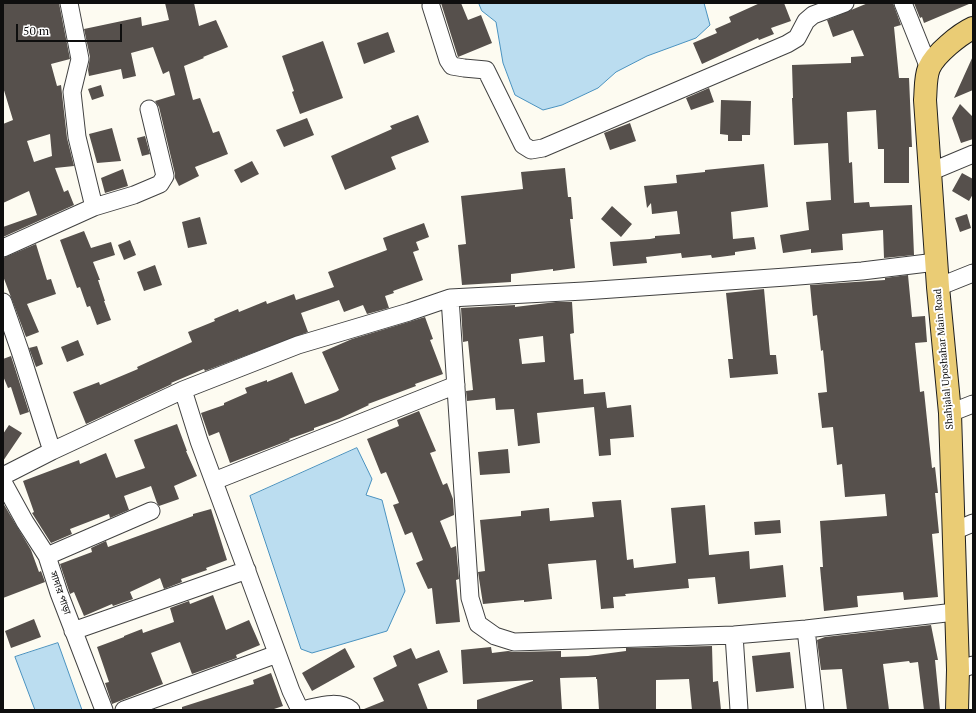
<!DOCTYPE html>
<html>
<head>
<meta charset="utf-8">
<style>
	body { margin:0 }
	#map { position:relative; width:976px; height:713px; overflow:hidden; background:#fdfbf1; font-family:"PT Serif",serif }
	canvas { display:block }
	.frame { position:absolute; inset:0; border:4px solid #0e0e0e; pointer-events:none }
	.scale { position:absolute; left:16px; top:24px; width:106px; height:18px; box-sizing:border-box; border:2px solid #0e0e0e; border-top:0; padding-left:5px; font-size:12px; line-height:14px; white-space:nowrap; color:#0e0e0e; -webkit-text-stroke:3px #fff; paint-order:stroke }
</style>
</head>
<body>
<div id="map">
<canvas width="976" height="713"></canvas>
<div class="frame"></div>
<div class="scale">50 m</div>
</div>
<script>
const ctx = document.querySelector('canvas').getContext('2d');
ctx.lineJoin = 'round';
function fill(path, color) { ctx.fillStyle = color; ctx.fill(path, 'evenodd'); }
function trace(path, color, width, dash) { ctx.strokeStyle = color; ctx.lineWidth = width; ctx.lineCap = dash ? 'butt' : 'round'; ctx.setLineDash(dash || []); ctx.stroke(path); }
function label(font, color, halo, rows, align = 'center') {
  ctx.font = font + ' "PT Serif","Noto Sans Bengali",serif'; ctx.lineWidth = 4; ctx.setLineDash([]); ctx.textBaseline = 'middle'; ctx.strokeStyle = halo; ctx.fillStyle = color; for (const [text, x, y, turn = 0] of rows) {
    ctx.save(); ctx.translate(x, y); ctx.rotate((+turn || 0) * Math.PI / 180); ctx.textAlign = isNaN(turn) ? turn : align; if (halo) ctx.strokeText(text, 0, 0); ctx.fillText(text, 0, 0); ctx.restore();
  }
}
const water = new Path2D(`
	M479 3H704L710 25 696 38 647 56 616 72 598 88 562 105 543 110 515 95 503 63 496 22 482 11Z
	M357 448 372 479 366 495 382 500 405 591 387 631 312 653 301 649 250 496Z
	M58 643 82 710H35L15 657Z`);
const building = new Path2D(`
	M3 3H59L70 59 51 64 57 86 61 85 67 138 74 166 55 168 64 192 68 190 74 205 3 237V227L37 215 29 191 3 203V124L13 120 3 87ZM50 134 52 156 34 162 27 141Z
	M165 3H194L199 26 216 20 228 47 203 57 204 58 184 66 193 100 200 98 213 133 219 131 228 154 195 167 199 176 179 186 175 178V174L159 107 155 101 175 95 169 71 163 74 153 47 131 53 136 76 123 79 121 69 89 76 88 70 90 57 84 29 141 17 142 26 169 20Z
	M441 3H461L468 20 481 15 492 43 458 57Z
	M760 3H784L791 21 771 28 774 34 759 40 758 38 702 64 693 43 717 33 715 29 731 22 729 17Z
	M868 3H893L901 25 894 27 899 78H909L912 147H909V183H884V149H878L876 110 847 112 849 163 852 162 854 203 869 202 870 207 912 205 914 255 884 258 883 230 842 234 843 250 811 253V249L783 253 780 235 809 230 806 202 831 200 828 143 794 145 792 98H793L792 65 851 63V57L864 56 853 30 833 37 827 20Z
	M914 3H969V4L924 23 922 17 920 18Z
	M388 32 395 52 364 64 357 43Z
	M323 41 343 98 300 114 292 92 294 91 282 56Z
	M973 56V90L954 98Z
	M101 85 104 96 92 100 88 89Z
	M709 88 714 102 691 110 686 98Z
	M721 100 751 101 750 135H742V141H728V135L720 134Z
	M960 104 973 117V139L961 143 952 118Z
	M418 115 429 142 391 157 396 169 345 190 331 156 392 129 390 126Z
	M307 118 314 135 284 147 276 130Z
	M630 123 636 141 610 150 604 133Z
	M112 128 121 161 97 163 89 134Z
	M145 136 150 154 142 156 137 138Z
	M252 161 259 174 241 183 234 170Z
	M764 164 768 207 731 212 733 239 754 237 756 249 735 252V255L712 258 711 255 682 258 681 253 646 257 647 263 613 266 610 242 650 239 655 238V236L680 234 677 211 652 214 651 203 647 208 644 186 677 183 676 175 705 172V170Z
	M565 168 568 197H571L573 219H570L575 268 553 271V269L511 274V282L462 285 458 245 466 244 461 196 523 189 521 172Z
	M123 169 128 186 105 193 101 178Z
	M962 173 973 179V194L969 201 952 191Z
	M612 206 632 224 621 237 601 219Z
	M967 214 971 228 960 232 955 218Z
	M200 217 207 244 188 248 182 222Z
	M424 223 429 237 416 242 419 250 413 252 423 280 393 291 394 293 385 296 389 308 367 314 363 305 344 312 339 300 301 313 308 332 205 371 204 369 171 383 172 384 86 424 73 392 99 382 100 385 138 369 137 367 192 342 188 332 215 321 214 319 238 309 239 312 266 301 267 304 294 294 296 300 334 287 328 272 387 250 383 238Z
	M84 231 91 248 111 242 115 255 93 262 100 280H98L105 301H104L111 320 97 325 90 306 87 307 80 287 77 288 60 240Z
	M130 240 136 255 124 260 118 245Z
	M36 244 47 280 51 279 56 294 27 304 39 332 26 337 3 276V258Z
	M155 265 162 285 144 291 137 272Z
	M908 275 912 317 925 316 927 342 915 343 920 392 924 391 932 468 935 467 938 493H935L939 533 932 534 938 597 904 600 903 592 857 596 858 607 824 611 820 567H823L820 521 887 516 885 494 845 497 842 464 837 465 833 427 822 428 818 393 827 392 823 350 821 351 817 315 813 316 810 285 885 280V278Z
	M764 289 770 355H776L778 374 730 378 728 359H733L726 293Z
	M556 302H572L574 333 570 334 574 380 583 379 584 394 605 392 607 408 631 405 634 437 610 439 611 455 599 456 594 407 537 413 540 443 518 446 514 409 496 410 495 398 467 401 466 391 473 390 468 341 463 342 461 308 515 305V307ZM543 336 545 362 522 364 519 339Z
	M425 317 433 339 430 340 443 374 415 384 416 386 368 404 369 405 339 419 314 428V430L289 439 290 440 230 463 219 432 209 436 201 413 224 405V403L247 393 245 388 267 380V382L292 372 305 404 336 392 339 390 322 352 352 339Z
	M78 340 84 355 67 362 61 347Z
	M37 346 43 364 36 367 29 348Z
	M11 356 29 412 20 415 11 387 8 388 3 376V359Z
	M419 411 436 451 430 453 443 485 447 483 453 499 454 515 440 521 451 548 456 546 459 579 456 580 460 622 436 624 432 588 428 589 416 563 423 560 412 532 405 535 393 505 399 503 386 472 381 474 367 439 399 426 397 420Z
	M177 424 187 451H186L197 476 174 486 179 499 159 506 157 503 151 486 124 496 129 510 110 518 109 514 70 529 72 534 51 543 32 513 34 512 23 481 79 460 80 464 106 453 116 478 145 468 134 440Z
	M9 425 22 433 3 461V434Z
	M508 449 510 473 480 475 478 452Z
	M621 500 627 560 633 559 634 568 676 563 671 508 705 505 709 555 749 551 750 569 783 565 786 597 718 604 715 577 688 579 689 588 625 594 626 596 613 597 614 608 601 609 596 560 548 564 552 599 524 602V600L483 604 478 572 485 571 480 520 521 516V511L549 508 550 521 594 517 592 502Z
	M3 503 31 550 39 572 41 571 45 582 3 598Z
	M211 509 227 560 206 568 207 570 181 579 182 582 164 589 160 578 130 592 133 599 113 606 112 604 84 616 74 592 70 594 60 564 92 552 91 548 106 541 108 547 193 516V514Z
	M780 520 781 533 755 535 754 522Z
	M213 595 226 630 249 620 260 645 236 655 237 658 192 674 180 642 151 653 163 684 112 704 105 683 109 682 97 647 124 637V636L142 629 143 633 174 622 170 608 189 601 190 604Z
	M34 619 41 637 11 648 5 631Z
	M931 625 938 660H935L940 710H924L918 662 910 663 909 661 883 664 889 710H847L842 669 821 670 817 640 825 637Z
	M712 646 713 682 718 681 721 710H692L689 679 656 680V710H599L597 679H596V677L560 678 562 710H477V700L533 681V680L463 684 461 650 491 647 492 653 508 651 514 652 561 651V657L588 656 626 651V648Z
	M345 648 355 667 312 691 302 673Z
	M411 648 416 659 439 650 448 672 418 684 428 710H364V709L384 701 373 678 397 666 393 656Z
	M790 652 794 688 756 692 752 656Z
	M271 673 283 706 271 710H182V707L254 684 253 680Z`);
const street = new Path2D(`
	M69 3 80 59 72 92 77 137 94 207
	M903 3 929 68
	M431 6 448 60 452 66 464 68 486 70 523 145 531 150 543 148 787 44 797 38 806 21 813 15 845 3
	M930 172 973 154
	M3 248 94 207 134 195 160 184 165 176 149 109
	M938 287 973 273
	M450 298 470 598 478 624 495 636 514 642 734 635 806 629 955 612
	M3 302 20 351 52 451
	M183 390 199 441 291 691 300 710
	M950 413 973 404
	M3 476 52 451 183 390 298 345 409 312 450 298 584 291 786 277 862 271 936 262
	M214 481 456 385
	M3 482 25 522 47 556 59 593 104 710
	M954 531 973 523
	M47 556 151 511
	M806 629 815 710
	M73 631 247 570
	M734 635 739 710
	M958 670 973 665
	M124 710 277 654
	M301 710C317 707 338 699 351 710`);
const primary = new Path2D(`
	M957 710 958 670 950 413 938 287 925 100C926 90 925 78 929 68 935 54 960 34 973 28`);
const streetNames = [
	["Shahjalal Uposhahar Main Road",944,359,-95],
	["সাদার পাড়া",60,593,71]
];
fill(water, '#bbddf0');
trace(water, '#4a92bf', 1);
fill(building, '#56504c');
trace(street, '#414141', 19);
trace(primary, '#1f1f1f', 24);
trace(street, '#fff', 17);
trace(primary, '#eacc75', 22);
label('10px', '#0e0e0e', '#fff', streetNames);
</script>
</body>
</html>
